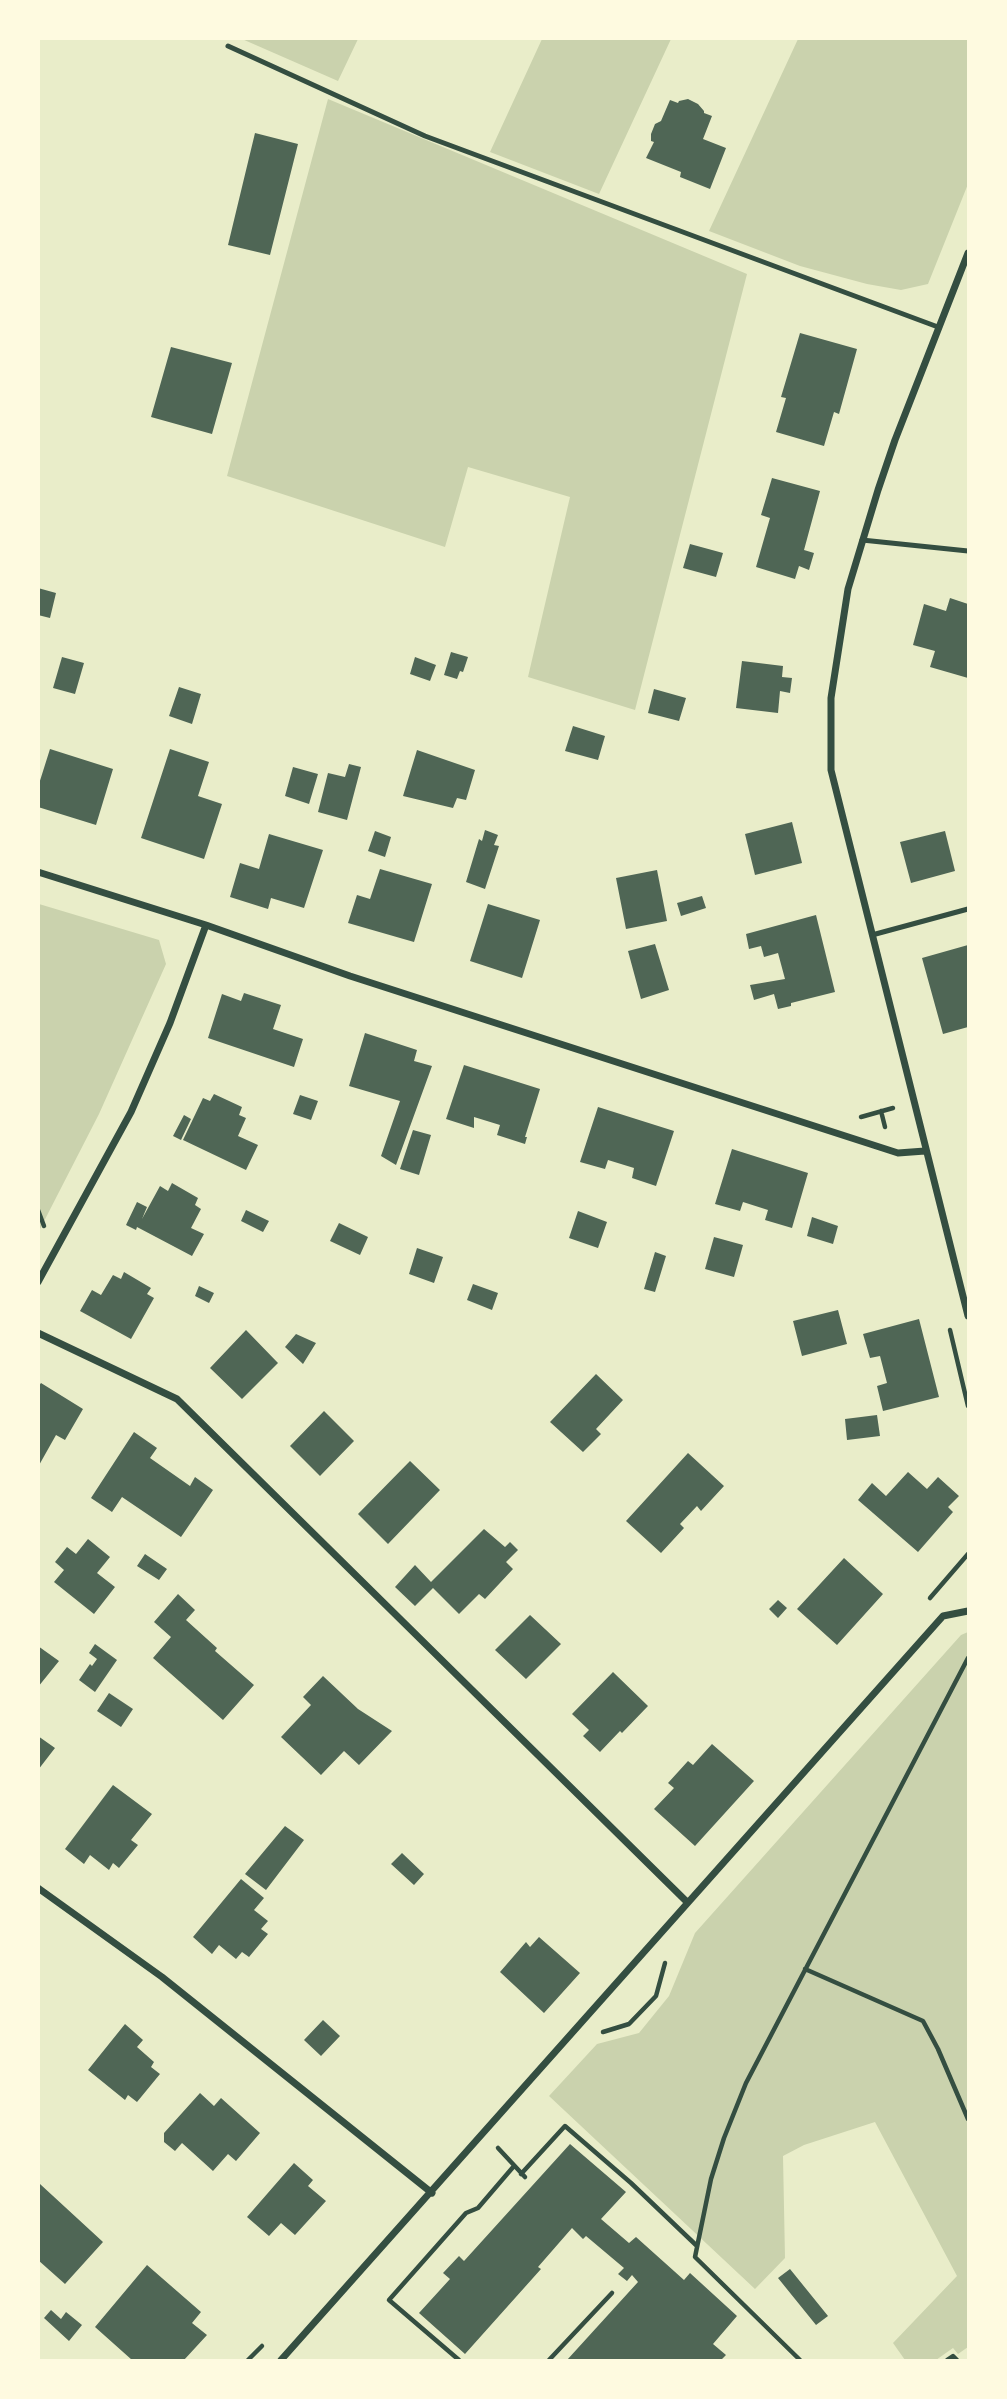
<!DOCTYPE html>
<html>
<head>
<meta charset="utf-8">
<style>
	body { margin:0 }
	#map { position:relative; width:1007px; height:2399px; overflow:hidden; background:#e9edc9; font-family:"Alegreya Sans",sans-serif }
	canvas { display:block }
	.frame { position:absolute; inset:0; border:40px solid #fefae0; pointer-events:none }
</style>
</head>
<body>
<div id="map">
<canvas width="1007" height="2399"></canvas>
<div class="frame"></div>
</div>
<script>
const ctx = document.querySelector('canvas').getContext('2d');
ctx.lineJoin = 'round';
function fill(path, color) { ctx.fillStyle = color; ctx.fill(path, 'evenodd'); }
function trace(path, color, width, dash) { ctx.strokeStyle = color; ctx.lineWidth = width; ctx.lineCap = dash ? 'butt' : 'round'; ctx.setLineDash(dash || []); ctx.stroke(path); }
const green = new Path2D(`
	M242 39H358L338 81Z
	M542 39H671L599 194 490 152Z
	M798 39H968V184L928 284 901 290 867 284 800 266 709 231Z
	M328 99 747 274 635 710 528 677 570 497 468 467 445 547 227 476Z
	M39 904 159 940 166 964 99 1114 39 1231Z
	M968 1632V2347L958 2354 953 2348 936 2360H905L893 2343 957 2276 875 2122 804 2145 783 2156 785 2258 755 2289 549 2096 597 2044 639 2033 669 1996 695 1933 961 1635Z`);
const building = new Path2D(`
	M688 99 698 104 704 111V113L712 116 703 139 726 148 710 189 680 177 681 172 646 158 654 142 651 141V134L655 124 661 121 670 100 678 103 679 101Z
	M255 133 298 144 270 255 228 245Z
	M800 333 857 349 839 414 834 412 824 446 776 432 786 398 781 397Z
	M171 347 232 363 212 434 151 417Z
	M772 478 820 491 804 550 814 553 809 570 799 566 795 579 756 567 770 518 761 515Z
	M690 544 723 553 716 577 683 568Z
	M38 588 56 593 50 618 38 615Z
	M950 598 968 604V678L930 667 935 651 913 645 924 604 946 611Z
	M451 652 468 657 463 672 460 671 457 679 444 675Z
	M62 657 84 663 75 694 53 688Z
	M415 657 436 665 430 681 410 674Z
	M742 661 783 666 782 677 792 678 790 693 780 691 778 713 736 708Z
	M179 687 201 694 192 724 169 716Z
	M654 689 686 698 679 721 648 713Z
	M573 726 605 736 598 760 565 751Z
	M50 749 113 769 96 825 38 807V787Z
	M170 749 209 762 198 796 222 804 204 859 141 838Z
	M417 750 475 770 466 800 457 798 453 808 403 796Z
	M349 764 361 767 347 820 318 812 328 773 345 777Z
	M293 767 318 774 309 804 285 796Z
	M792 822 802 863 755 875 745 834Z
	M485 830 498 835 494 845 499 846 485 889 466 882 479 839 482 841Z
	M375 831 391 837 385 857 368 851Z
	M945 831 955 871 911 883 900 842Z
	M269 834 323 850 304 908 271 898 268 909 230 897 240 863 259 869Z
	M380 869 432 884 414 942 348 923 357 895 370 899Z
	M657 870 667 921 626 929 616 878Z
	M702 896 706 908 681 916 677 903Z
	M488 904 540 920 522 978 470 961Z
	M816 915 835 992 791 1003V1006L778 1009 774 994 754 1000 750 985 785 979 778 953 764 957 761 946 749 949 746 934Z
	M655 944 669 990 641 999 628 951Z
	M968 945V1027L943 1034 922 958Z
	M244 993 281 1005 273 1029 303 1039 294 1067 208 1038 222 994 241 1001Z
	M365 1033 417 1050 414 1061 432 1066 396 1165 381 1156 400 1101 349 1086Z
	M464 1065 540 1089 525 1137H527L525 1144 497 1135 500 1125 474 1117V1128L446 1119Z
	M214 1094 242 1107 239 1115 246 1118 238 1136 258 1145 246 1170 183 1140 203 1098 210 1101Z
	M300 1095 318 1101 311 1120 293 1114Z
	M598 1107 674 1131 656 1186 632 1178 634 1168 608 1160 605 1169 580 1162Z
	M184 1115 191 1119 181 1140 173 1136Z
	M413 1130 431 1135 419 1175 400 1169Z
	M732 1149 808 1173 792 1228 765 1220 768 1210 743 1202 740 1211 715 1204Z
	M172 1183 198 1198 195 1205 201 1209 191 1228 204 1234 192 1256 137 1227 136 1230 126 1225 137 1202 147 1207 142 1219 160 1186 168 1191Z
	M246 1210 269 1221 263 1232 241 1221Z
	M578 1211 607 1222 598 1248 569 1238Z
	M812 1217 838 1226 833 1244 807 1236Z
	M339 1223 368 1237 360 1255 330 1241Z
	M714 1237 743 1245 734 1277 705 1269Z
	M417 1248 443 1257 434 1283 409 1274Z
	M655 1252 666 1256 655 1292 644 1289Z
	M124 1272 151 1288 147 1294 154 1298 131 1339 80 1311 92 1290 101 1295 113 1275 121 1279Z
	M473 1284 498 1293 492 1310 467 1300Z
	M199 1286 214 1293 209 1303 195 1296Z
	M838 1310 847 1344 802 1356 793 1321Z
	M919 1319 939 1397 883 1411 877 1386 887 1383 880 1356 870 1358 863 1334Z
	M246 1330 278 1363 242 1399 210 1368Z
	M296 1334 316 1343 303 1364 285 1347Z
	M596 1374 623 1400 596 1429 601 1434 583 1452 550 1422Z
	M41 1383 83 1409 65 1440 56 1435 38 1467V1387Z
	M324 1411 354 1441 320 1476 290 1446Z
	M877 1415 880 1436 847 1440 845 1419Z
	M134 1432 157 1448 150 1458 190 1486 195 1477 213 1490 181 1537 122 1497 112 1512 91 1498Z
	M688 1453 724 1486 701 1511 697 1506 680 1524 684 1528 661 1553 626 1521Z
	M410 1461 440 1490 388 1544 358 1514Z
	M908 1472 927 1489 938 1477 959 1496 948 1507 953 1512 918 1552 858 1500 872 1483 886 1496Z
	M484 1529 505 1547 510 1542 518 1550 506 1562 513 1569 485 1599 479 1594 459 1614 433 1588 415 1606 395 1587 415 1565 431 1582Z
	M88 1539 110 1557 97 1573 115 1587 94 1614 54 1582 64 1570 55 1562 67 1547 76 1554Z
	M145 1554 167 1569 159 1580 137 1566Z
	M844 1558 883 1594 837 1645 797 1609Z
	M178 1594 195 1610 186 1620 217 1648 215 1651 254 1685 223 1720 153 1658 171 1637 154 1622Z
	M778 1600 787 1608 778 1618 769 1609Z
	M530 1615 561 1644 526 1679 495 1650Z
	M95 1644 117 1660 95 1692 79 1680 90 1664 92 1666 97 1659 89 1653Z
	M38 1646 59 1661 38 1687Z
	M613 1672 648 1706 622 1733 620 1731 600 1752 583 1736 589 1730 572 1714Z
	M323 1676 358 1709 392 1731 359 1765 344 1751 321 1775 281 1737 311 1705 303 1697Z
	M109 1693 133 1709 121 1727 97 1711Z
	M38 1736 55 1748 38 1770Z
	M712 1744 754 1781 695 1846 654 1809 674 1788 668 1783 688 1761 693 1765Z
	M113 1785 152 1814 131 1840 138 1845 119 1868 113 1863 109 1870 90 1855 84 1864 65 1849Z
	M285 1826 304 1840 266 1890 245 1874Z
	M402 1853 424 1874 414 1885 391 1864Z
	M241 1879 264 1898 254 1910 268 1921 261 1929 268 1934 249 1957 242 1952 236 1959 219 1945 212 1954 193 1937Z
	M539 1937 580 1973 544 2013 500 1972 526 1942 530 1947Z
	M323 2020 340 2036 321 2056 304 2040Z
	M125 2024 143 2040 137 2047 154 2062 151 2067 160 2074 137 2102 128 2095 125 2100 88 2070Z
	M200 2093 214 2106 221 2098 260 2133 236 2161 228 2154 213 2171 182 2143 175 2151 164 2142V2133Z
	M570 2144 626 2192 601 2219 629 2243 636 2237 684 2280 690 2273 737 2316 713 2344 726 2355 721 2360H567L638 2282 632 2275 627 2281 618 2274 624 2268 586 2236 583 2239 572 2228 538 2267 541 2269 465 2354 419 2313 450 2279 443 2273 459 2256 464 2261Z
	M294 2163 313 2180 308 2186 326 2201 295 2235 281 2223 269 2236 247 2217Z
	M40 2184 103 2242 65 2284 38 2260Z
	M147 2265 201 2312 192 2323 207 2335 184 2360H132L95 2327Z
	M790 2269 828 2316 816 2325 778 2278Z
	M51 2310 61 2319 66 2312 82 2325 69 2341 44 2318Z`);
const path = new Path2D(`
	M881 1111 885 1127
	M861 1117 893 1108
	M38 1210 44 1226
	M950 1330 968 1406
	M930 1598 968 1554
	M805 1969 923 2021 938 2049 968 2119
	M603 2032 629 2024 656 1996 665 1963
	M498 2148 525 2177
	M521 2174 565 2126 631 2183 697 2246
	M248 2360 262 2346
	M459 2360 389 2300 466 2213 478 2208 514 2166
	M549 2360 612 2293
	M800 2360 695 2257 711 2179 724 2138 746 2083 968 1658
	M947 2360 953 2356 957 2360`);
const service = new Path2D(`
	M228 46 425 136 938 327
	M862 540 968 551
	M872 935 968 909`);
const minor = new Path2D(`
	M968 253 895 440 878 490 848 589 831 698V770L968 1316
	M38 872 206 925 350 976 898 1153 925 1151
	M38 1282 131 1112 170 1023 206 925
	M38 1333 177 1399 687 1902
	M38 1888 162 1977 432 2193
	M281 2360C503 2113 721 1863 943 1616L968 1611`);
fill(green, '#cad2ad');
fill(building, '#4f6655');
trace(path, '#344e41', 4.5);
trace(service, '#344e41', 5);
trace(minor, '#344e41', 7);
</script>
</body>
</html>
